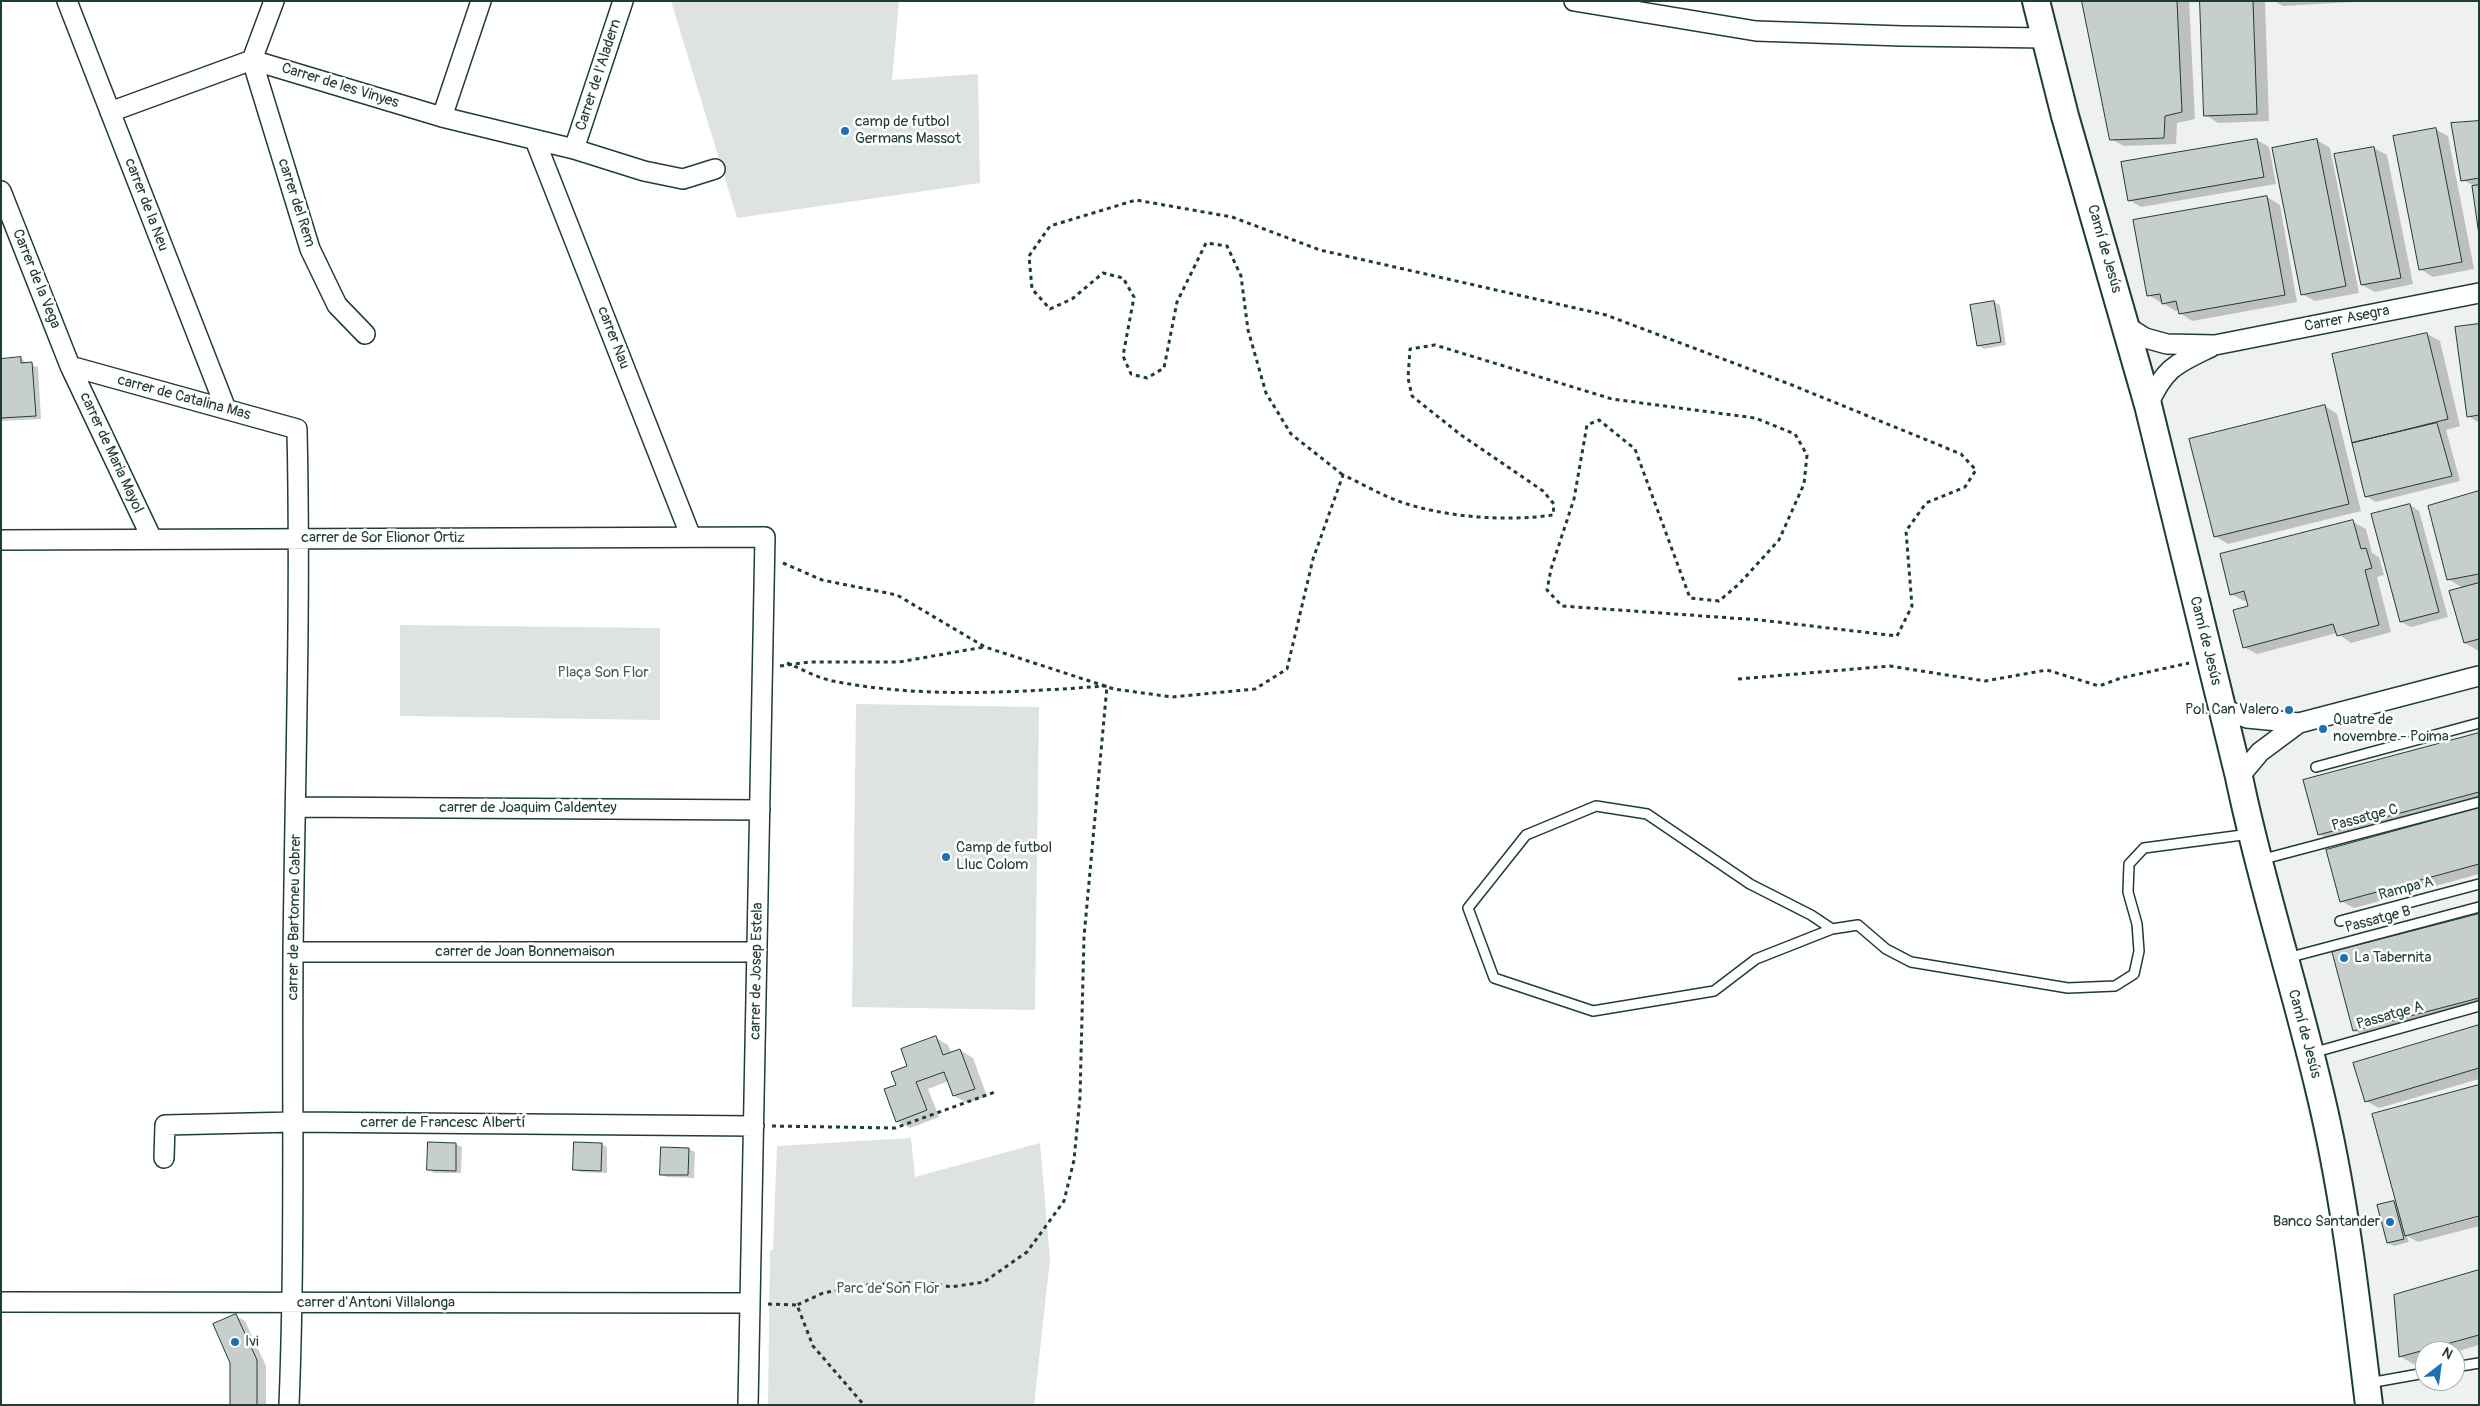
<!DOCTYPE html>
<html>
<head>
<meta charset="utf-8">
<style>
	body { margin:0 }
	#map { position:relative; width:2480px; height:1406px; overflow:hidden; background:#fff; font-family:Pangolin,sans-serif }
	canvas { display:block }
	.frame { position:absolute; inset:0; border:2px solid #1f3d34; pointer-events:none }
	.north { position:absolute; left:2415px; top:1341px; width:50px; height:50px; box-sizing:border-box; background:#fff; border:1px solid #a5b1ae; border-radius:50%; rotate:30deg; font-size:14px; font-weight:700; line-height:20px; text-align:center; color:#1f3d34 }
	.north::after { content:''; display:block; margin:auto; width:18px; height:22px; background:#1f6fb2; clip-path:polygon(50% 0,100% 100%,50% 72%,0 100%) }
</style>
</head>
<body>
<div id="map">
<canvas width="2480" height="1406"></canvas>
<div class="frame"></div>
<div class="north">N</div>
</div>
<script>
const ctx = document.querySelector('canvas').getContext('2d');
ctx.lineJoin = 'round';
function fill(path, color) { ctx.fillStyle = color; ctx.fill(path, 'evenodd'); }
function trace(path, color, width, dash) { ctx.strokeStyle = color; ctx.lineWidth = width; ctx.lineCap = dash ? 'butt' : 'round'; ctx.setLineDash(dash || []); ctx.stroke(path); }
function label(font, color, halo, rows, align = 'center') {
  ctx.font = font + ' Pangolin,sans-serif'; ctx.lineWidth = 5; ctx.setLineDash([]); ctx.textBaseline = 'middle'; ctx.strokeStyle = halo; ctx.fillStyle = color; for (const [text, x, y, turn = 0] of rows) {
    ctx.save(); ctx.translate(x, y); ctx.rotate((+turn || 0) * Math.PI / 180); ctx.textAlign = isNaN(turn) ? turn : align; if (halo) ctx.strokeText(text, 0, 0); ctx.fillText(text, 0, 0); ctx.restore();
  }
}
const built = new Path2D(`
	M2045 1H2479V1405H2368L2239 777ZM2425 1351H2455V1381H2425Z`);
const green = new Path2D(`
	M671 1H899L892 80 978 74 980 183 737 218Z
	M400 625 660 628V720L400 716Z
	M856 704 1039 707 1035 1010 852 1007Z
	M911 1138 915 1177 1040 1143 1050 1259 1034 1405H768L770 1250H773L777 1146Z`);
const shadow = new Path2D(`
	M2083 1H2189L2195 119 2177 123 2176 144 2124 146 2111 139Z
	M2202 1H2265L2269 121 2218 123 2206 115Z
	M2274 1H2370L2283 6Z
	M2479 122V226L2473 185 2462 180Z
	M2435 129 2448 136 2474 269 2433 277 2420 269Z
	M2257 140 2269 147 2276 184 2141 207 2129 200Z
	M2317 140 2330 148 2359 293 2315 301 2302 294Z
	M2374 148 2387 155 2413 284 2375 292 2362 285Z
	M2267 197 2280 205 2297 302 2192 321 2180 313 2179 310 2176 311 2148 295Z
	M1994 302 2000 305 2006 345 1984 349 1978 345Z
	M2479 326V421L2478 422 2468 416Z
	M2427 334 2440 341 2460 426 2446 430 2460 481 2376 502 2366 496 2334 355Z
	M21 358 27 364 38 367 41 419 1 421V360Z
	M2325 406 2337 414 2361 511 2228 544 2215 536Z
	M2479 492V650H2477L2465 643 2463 588 2448 579Z
	M2410 505 2419 511 2448 617 2411 627 2401 622Z
	M2353 522 2366 529 2372 553 2379 557 2384 575 2377 577 2391 632 2351 643 2337 633 2257 654 2244 647 2249 606 2248 600 2244 601 2231 594Z
	M2479 735V802L2332 841 2319 834Z
	M2479 809V874L2354 908 2341 901Z
	M2479 915V1008L2367 1038 2354 1030Z
	M2479 1026V1079L2379 1108 2366 1101Z
	M936 1038 948 1045 952 1054 960 1050 973 1058 987 1096 967 1103 954 1096 949 1081 928 1089 939 1117 910 1128 897 1121V1085L908 1067Z
	M456 1144 462 1147 461 1173H434L428 1169Z
	M601 1144 607 1147V1173L580 1172 574 1169Z
	M689 1149 695 1152 694 1178 667 1177 661 1174Z
	M2393 1202 2398 1205 2414 1234 2479 1217V1226L2418 1242 2407 1236 2409 1242 2394 1246 2388 1243Z
	M2479 1272V1345L2455 1352 2425 1351V1360L2413 1364 2400 1356Z
	M236 1316 245 1321 266 1366V1405H231Z`);
const building = new Path2D(`
	M2082 1H2177L2182 112 2165 116 2164 138 2110 140Z
	M2200 1H2253L2257 114 2204 116Z
	M2479 121V178L2461 181 2451 123Z
	M2436 128 2462 262 2419 270 2393 136Z
	M2257 139 2264 177 2128 201 2121 162Z
	M2317 139 2346 286 2301 295 2272 148Z
	M2374 147 2401 278 2361 285 2334 154Z
	M2479 185V235L2472 186Z
	M2267 196 2285 295 2179 314 2176 301 2162 304 2160 294 2147 296 2133 220Z
	M1994 301 2001 342 1977 346 1970 305Z
	M2479 324V415L2467 417 2455 327Z
	M2427 333 2448 419 2352 443 2332 354Z
	M21 357V363L32 362 36 416 1 418V359Z
	M2325 405 2349 504 2214 537 2189 439Z
	M2437 423 2452 476 2365 497 2352 443Z
	M2479 491V574L2447 580 2428 506Z
	M2410 504 2439 612 2400 622 2371 514Z
	M2353 520 2361 549 2366 548 2372 568 2365 570 2379 625 2337 636 2333 624 2243 648 2233 610 2248 606 2244 591 2230 595 2220 554Z
	M2479 583V639L2464 643 2449 591Z
	M2479 733V792L2318 835 2303 780Z
	M2479 808V864L2340 902 2326 850Z
	M2479 914V998L2353 1031 2332 952Z
	M2479 1025V1068L2365 1102 2353 1063Z
	M936 1036 943 1055 960 1049 975 1089 953 1096 944 1072 916 1082 927 1110 896 1122 884 1089 896 1085 891 1072 907 1066 901 1049Z
	M2479 1085V1216L2405 1236 2372 1114Z
	M428 1142 456 1143V1171L427 1170Z
	M574 1142 602 1143 601 1171 573 1170Z
	M661 1147 689 1148 688 1175H660Z
	M2394 1201 2404 1239 2387 1243 2377 1205Z
	M2479 1270V1335L2399 1357 2394 1295Z
	M236 1314 257 1360V1405H230V1363L213 1324Z`);
const path = new Path2D(`
	M783 563 822 580 897 595 985 647 1114 689 1172 697 1255 689 1287 669 1313 559 1343 475C1361 483 1379 494 1398 501 1443 517 1505 522 1553 515L1554 504 1543 491 1461 435 1412 396 1408 378 1410 349 1435 345 1612 399 1755 418 1795 434 1807 455 1804 484 1779 540 1739 584 1719 601 1690 598 1635 449 1599 420 1587 425 1574 499 1551 569 1547 590 1562 606 1760 620 1897 636 1912 606 1906 531 1926 503 1965 487 1976 470 1961 454 1792 385 1606 315 1320 250 1232 217 1136 200 1050 226 1029 256 1032 289 1050 309 1072 299 1103 273 1123 278 1134 297 1123 356 1131 374 1147 378 1164 368 1177 302 1206 243 1227 246 1241 276 1248 330 1266 393 1291 434 1343 475
	M787 663C802 669 817 678 833 681 923 699 1017 692 1107 686L1084 937 1080 1097 1074 1160 1064 1201 1027 1252 984 1282 951 1287 924 1282 867 1285 823 1293 797 1305
	M780 666 809 662H899L984 647
	M1738 679 1890 666 1985 681 2047 670 2099 686 2121 678 2189 663
	M772 1126 895 1128 995 1092
	M768 1304 797 1305 813 1346 864 1405`);
const lane = new Path2D(`
	M2316 767 2479 723
	M2260 860 2479 802
	M2340 921 2479 884
	M1832 929 1756 959 1714 991 1593 1011 1494 978 1468 908 1526 835 1596 806 1647 814 1750 884 1811 915 1832 929 1858 925 1886 949 1911 962 2068 988 2115 986 2134 974 2139 951 2137 924 2128 892 2129 864 2144 848 2250 834
	M2287 958 2479 907
	M2312 1053 2479 1006
	M2455 1367 2479 1363
	M2369 1383 2425 1373`);
const street = new Path2D(`
	M67 1 226 409
	M274 1 252 60 310 249 337 305 365 334
	M1574 1 1756 31 1902 36 2046 38
	M110 112 252 60 442 117 574 149 644 171 683 179 715 169
	M442 117 481 1
	M535 140 691 537
	M574 149 623 1
	M1 191 70 366 152 539
	M2126 326 2145 338 2167 344 2215 345 2479 293
	M70 366 297 429C301 604 295 778 293 953 292 1104 295 1254 289 1405
	M2148 405C2165 367 2176 364 2211 347
	M1 540 765 537 748 1405
	M2221 708 2247 718 2299 723 2479 676
	M2239 777 2260 752 2299 723
	M296 807 760 810
	M293 952H757
	M164 1158 165 1125 293 1122 754 1126
	M1 1302 750 1303`);
const secondary = new Path2D(`
	M2036 1 2065 116 2148 405 2239 777C2262 889 2299 998 2324 1110 2346 1207 2357 1306 2369 1405`);
const markers = [
	[845,131,5,"#1f6fb2"],
	[2289,710,5,"#1f6fb2"],
	[2323,729,5,"#1f6fb2"],
	[946,857,5,"#1f6fb2"],
	[2344,958,5,"#1f6fb2"],
	[2390,1222,5,"#1f6fb2"],
	[235,1342,5,"#1f6fb2"]
];
const streetNames = [
	["Carrer de l'Aladern",599,75,-72],
	["Carrer de les Vinyes",340,86,17],
	["carrer del Rem",296,203,72],
	["carrer de la Neu",146,205,69],
	["Camí de Jesús",2104,249,74],
	["Carrer de la Vega",36,279,68],
	["Carrer Asegra",2347,319,-11],
	["carrer Nau",613,338,69],
	["carrer de Catalina Mas",184,398,15],
	["carrer de Maria Mayol",111,453,65],
	["carrer de Sor Elionor Ortiz",383,538],
	["Camí de Jesús",2205,641,76],
	["carrer de Joaquim Caldentey",528,808],
	["Passatge C",2365,818,-15],
	["Rampa A",2406,889,-15],
	["carrer de Bartomeu Cabrer",295,917,-89],
	["Passatge B",2378,920,-15],
	["carrer de Joan Bonnemaison",525,952],
	["carrer de Josep Estela",757,971,-89],
	["Passatge A",2390,1016,-16],
	["Camí de Jesús",2304,1034,75],
	["carrer de Francesc Albertí",443,1123],
	["carrer d'Antoni Villalonga",376,1303]
];
const poiNames = [
	["camp de futbol",855,122],
	["Germans Massot",855,139],
	["Pol. Can Valero",2279,710,"right"],
	["Quatre de",2333,720],
	["novembre - Poima",2333,737],
	["Camp de futbol",956,848],
	["Lluc Colom",956,865],
	["La Tabernita",2354,958],
	["Banco Santander",2380,1222,"right"],
	["Ivi",245,1342]
];
const parkNames = [
	["Plaça Son Flor",603,673],
	["Parc de Son Flor",888,1289]
];
fill(built, '#eef1f0');
fill(green, '#dee3e2');
fill(shadow, '#0003');
fill(building, '#c7cfcc');
trace(building, '#1f3d34', 1);
trace(lane, '#1f3d34', 12);
trace(street, '#1f3d34', 22);
trace(secondary, '#1f3d34', 30);
trace(path, '#1f3d34', 3, [4, 4]);
trace(lane, '#fff', 9);
trace(street, '#fff', 19);
trace(secondary, '#fff', 26);
for (const [x, y, r, color] of markers) { const dot = new Path2D(); dot.arc(x, y, r, 0, 2 * Math.PI); ctx.fillStyle = color; ctx.fill(dot); trace(dot, '#fff', 2); }
label('15px', '#1f3d34', '#fff', streetNames);
label('15px', '#1f3d34', '#fff', poiNames, 'left');
label('15px', '#455e57', '#fff', parkNames);
</script>
</body>
</html>
